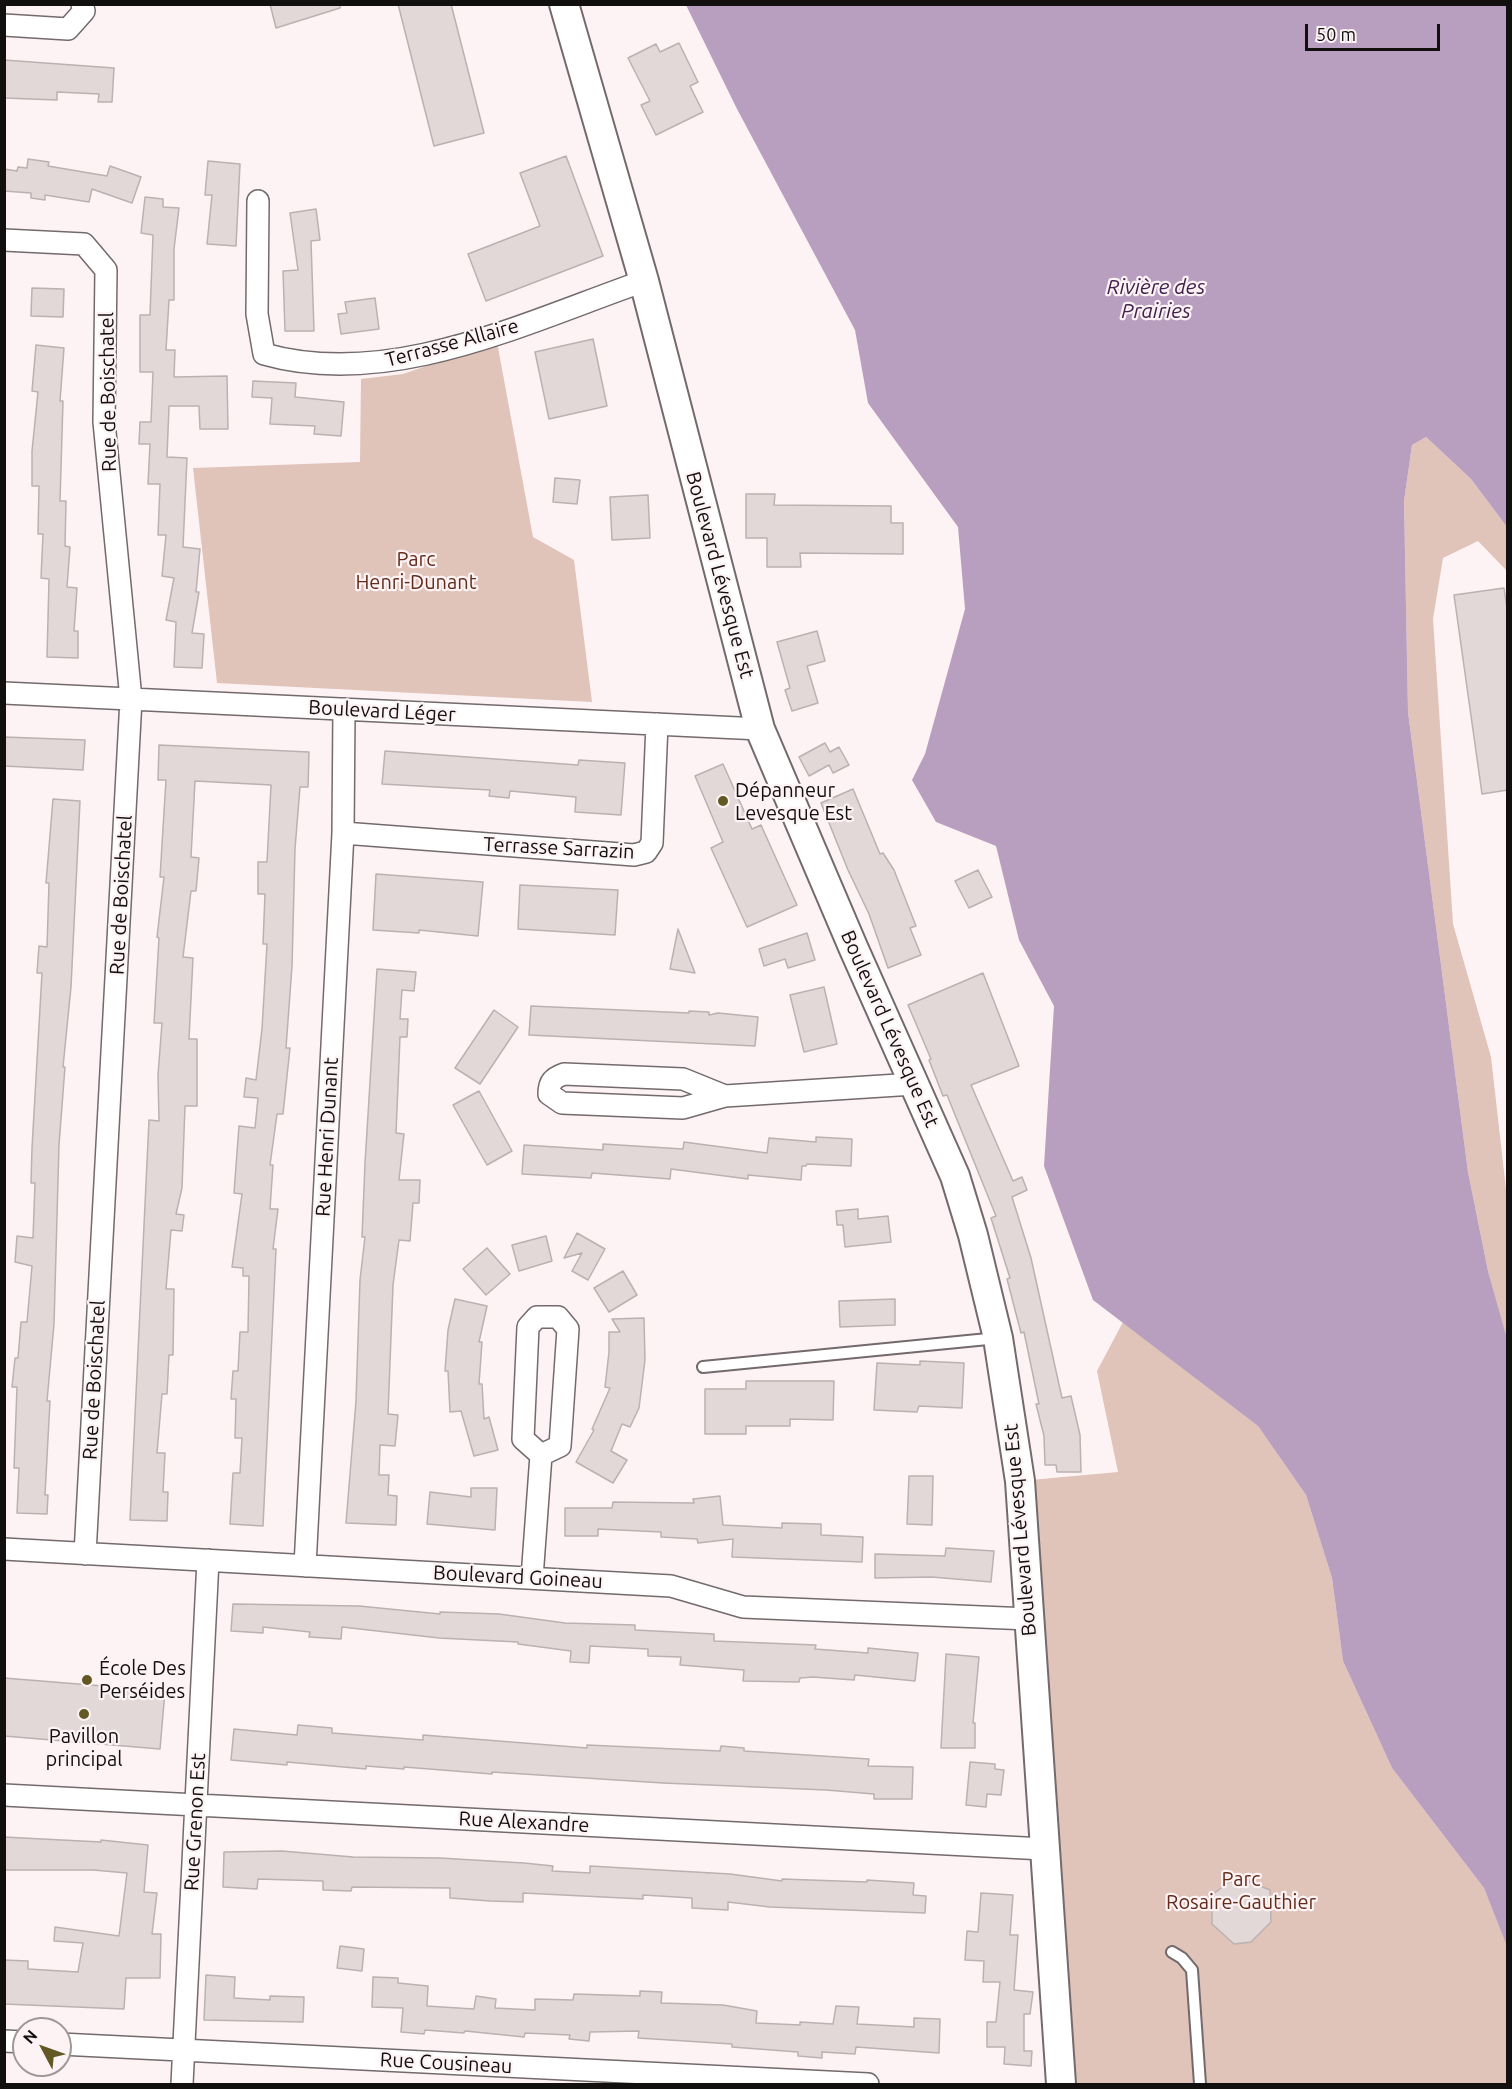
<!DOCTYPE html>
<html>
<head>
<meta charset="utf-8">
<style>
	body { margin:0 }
	#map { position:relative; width:1512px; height:2089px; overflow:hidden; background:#fdf3f5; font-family:Ubuntu,sans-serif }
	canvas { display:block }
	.frame { position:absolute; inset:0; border:6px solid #120f0f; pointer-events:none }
	.north { position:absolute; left:12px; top:2017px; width:60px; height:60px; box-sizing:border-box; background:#fdf3f5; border:2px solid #9f9899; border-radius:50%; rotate:311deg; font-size:16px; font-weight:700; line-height:24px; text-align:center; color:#120f0f }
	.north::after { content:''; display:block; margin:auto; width:21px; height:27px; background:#615824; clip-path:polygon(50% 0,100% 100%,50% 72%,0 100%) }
	.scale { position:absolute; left:1305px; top:24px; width:135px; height:27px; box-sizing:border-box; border:3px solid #120f0f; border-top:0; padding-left:8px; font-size:18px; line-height:21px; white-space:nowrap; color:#120f0f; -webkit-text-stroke:4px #fdf3f5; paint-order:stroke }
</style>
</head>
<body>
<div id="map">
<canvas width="1512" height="2089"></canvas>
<div class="frame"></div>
<div class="north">N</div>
<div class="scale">50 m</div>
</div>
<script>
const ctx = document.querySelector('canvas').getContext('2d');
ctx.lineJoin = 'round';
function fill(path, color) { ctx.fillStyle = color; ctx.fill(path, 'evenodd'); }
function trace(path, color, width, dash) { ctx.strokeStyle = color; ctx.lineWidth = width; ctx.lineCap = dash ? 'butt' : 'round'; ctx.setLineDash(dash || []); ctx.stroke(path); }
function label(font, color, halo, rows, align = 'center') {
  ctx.font = font + ' Ubuntu,sans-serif'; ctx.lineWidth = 4.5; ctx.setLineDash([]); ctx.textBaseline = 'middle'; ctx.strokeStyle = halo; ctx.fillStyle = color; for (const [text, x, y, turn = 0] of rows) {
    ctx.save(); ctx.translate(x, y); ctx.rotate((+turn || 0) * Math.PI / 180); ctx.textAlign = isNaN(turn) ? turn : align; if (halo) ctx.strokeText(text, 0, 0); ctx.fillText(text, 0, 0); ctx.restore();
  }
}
const green = new Path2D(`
	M497 342 533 537 574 560 592 702 217 683 193 468 360 462 361 379 403 374Z
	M1426 437 1471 479 1507 527V571L1478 541 1443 558 1433 619 1453 924 1491 1057 1507 1198V1341L1488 1271 1468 1172 1408 712 1404 501 1412 445Z
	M1123 1322 1258 1426 1306 1495 1332 1578 1343 1661 1392 1768 1484 1888 1507 1944V2084H1061L1020 1481 1118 1472 1097 1371Z`);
const water = new Path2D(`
	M686 5H1507V527L1471 479 1426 437 1412 445 1404 501 1408 712 1468 1172 1488 1271 1507 1339V1946L1484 1888 1392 1768 1343 1661 1332 1578 1306 1495 1258 1426 1093 1300 1044 1166 1054 1006 1019 940 996 846 936 822 912 780 925 754 965 609 958 527 868 403 855 330 737 109Z`);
const building = new Path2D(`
	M270 4H340V8L276 28Z
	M398 4H451L484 133 434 146Z
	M679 43 698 82 690 86 703 112 656 135 641 105 650 101 628 58 656 44 660 52Z
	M4 60 114 68 112 102H98L99 94 57 92V100L4 98Z
	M566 156 603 256 486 301 468 254 540 226 520 173Z
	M28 159 49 162 48 166 107 176 110 166 141 177 132 203 92 189 89 202 45 195V200L31 198V193L4 191V169L17 171 18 167 27 168Z
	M208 161 240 164 236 246 207 244 212 195H205Z
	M145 197 163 199V207L179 208 174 249V300H169L166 350H175L174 377 227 376 228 429H200L199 406H169L167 457 187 458 183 547 200 549 196 592H199L192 633 204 634 202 668 174 667 176 622 166 620 174 578 162 576 166 535H158L160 484H148L150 444H139L140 422H151L153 372H140V315H150L153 235 141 233Z
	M316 209 320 240 311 241 314 331H285L283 271 298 270 290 213Z
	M32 288 64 289 63 317 31 316Z
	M375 298 379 329 341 334 338 314 347 313 345 302Z
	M593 339 607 406 549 419 535 352Z
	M36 345 64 348 60 401H63L60 501H66L65 546 70 547 67 587 77 588 74 631H78V658L47 657 49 579 41 578 43 534H38L39 486H32V451L38 392 32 391Z
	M253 381 296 383 295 397 344 402 341 436 314 434 315 426 270 424 272 398 252 397Z
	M555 478 580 480 577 504 553 502Z
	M746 494H775L774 505 891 506V523H903V554L800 553 801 567H767V538H746Z
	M648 495 650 538 612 540 610 497Z
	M1504 588 1508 615V790L1482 794 1454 595Z
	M817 631 825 661 807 666 818 703 792 711 785 690 790 688 777 642Z
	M4 737 85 740 83 770 4 766Z
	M825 743 830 752 839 747 849 765 833 773 829 765 809 776 799 757Z
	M159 745 309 752 308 787H300L295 849 292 966 286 1048H290L283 1114H277L270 1165H273L270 1209H278L273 1249H276L263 1526 230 1524 233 1473H240L242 1438H235L236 1399H231L233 1371H238L240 1332H248L249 1276H243V1268L232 1267 242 1194 234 1193 239 1126 255 1128 258 1098 244 1097 246 1078 256 1080 262 1029 267 944H263L265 894H258V862H267L271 785 195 781 191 857 199 858 196 891H191L183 957 193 958 189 1039H197V1106H185L182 1188 176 1214 184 1215 182 1231 171 1230 166 1289H174L173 1355H169L167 1394H162L157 1453H165L163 1492H168L167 1521 130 1520 149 1120 159 1121 158 1075 162 1023H154L159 938 157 937 164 877H160L166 780H158Z
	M385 751 578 765 579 760 625 763 621 815 575 812 576 797 510 791 509 798 489 796 490 790 382 784Z
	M723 764 752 829 761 825 797 905 747 927 711 848 723 842 695 776Z
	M853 789 880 854 883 853 894 870 916 926 910 928 921 955 888 968 869 914 848 870 821 803Z
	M53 799 80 801 71 987 63 1067H65L59 1145 54 1324 47 1401H50L45 1495H48L47 1514 17 1513 19 1468H14L17 1387H12L15 1358H18L21 1322H27L32 1266 15 1262 17 1236 33 1238 35 1183H31L32 1148 42 973H37L39 946 47 947 49 883H46Z
	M978 870 992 897 969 908 955 881Z
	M376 874 483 882 478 936 419 930V933L373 930Z
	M520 885 618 890 615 935 518 929Z
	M678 929 695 973 670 969Z
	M807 933 815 960 788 968 785 959 764 966 759 949Z
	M377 969 416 972 414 991 402 990 400 1019H408L407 1037H400L396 1133 404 1134 399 1180H420L419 1203H413L410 1241 399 1240 393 1285 388 1414 398 1415 395 1446 380 1445 379 1475H389L388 1495 397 1496 396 1525 346 1523 356 1401 360 1280 365 1237H362L365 1163Z
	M983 973 1019 1066 971 1085 1013 1181 1022 1177 1027 1190 1012 1197 1031 1258 1062 1398 1071 1396 1080 1435 1081 1472H1057L1056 1465H1045L1044 1436 1036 1404H1039L1024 1332 1021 1333 1007 1279 1010 1278 991 1218 996 1216 947 1095 943 1096 929 1060 931 1059 908 1005Z
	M824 987 837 1044 804 1052 790 995Z
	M531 1006 689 1013V1011L709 1012V1015L718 1013 758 1017 755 1046 529 1035Z
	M494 1010 518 1027 480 1084 455 1068Z
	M479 1091 512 1151 487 1165 453 1105Z
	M816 1137 852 1139 851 1166 807 1164 806 1166H802L801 1180 748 1175V1179L671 1169 670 1179 592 1173 591 1178 522 1174 524 1145 603 1150V1144L683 1149 684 1142 767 1153 769 1138 816 1142Z
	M858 1209V1219L888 1216 891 1242 845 1247 843 1225H837L836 1211Z
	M577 1233 605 1249 588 1280 572 1271 582 1253 564 1258Z
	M546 1236 552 1261 519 1271 512 1245Z
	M487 1248 510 1274 486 1295 463 1269Z
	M623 1271 637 1295 609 1312 594 1288Z
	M455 1299 487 1306 479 1342H482L479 1384H482L484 1419 489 1417 498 1450 474 1456 461 1411 450 1412 448 1371H445L448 1330Z
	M895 1299V1325L840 1327 839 1301Z
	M644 1318 645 1360 639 1408 630 1427 622 1424 611 1451 627 1460 613 1483 576 1462 594 1430 592 1429 610 1388 605 1387 609 1352V1332H620L612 1319Z
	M920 1361 964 1363 962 1408 919 1406 917 1412 874 1410 877 1363 920 1365Z
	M746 1381H834L833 1420 790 1419V1426H746V1434H705V1389H746Z
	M909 1476H933L932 1525 907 1524Z
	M471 1488H497L495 1530 427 1524 430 1492 471 1497Z
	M720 1496 723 1525 782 1528V1523L821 1524V1535L863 1537 862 1562 732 1557 733 1539 698 1543 697 1539 661 1537V1532L598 1529V1536H565V1508H612L613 1502 694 1503 693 1499Z
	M946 1548 994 1551 991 1582 932 1577 875 1578V1554L945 1556Z
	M233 1604 359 1606 440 1614V1612L499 1614 565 1623 635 1625V1630L714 1634V1641L816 1645 815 1649 868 1653V1648L918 1653 915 1681 855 1675 854 1680 813 1677 800 1678 799 1682 743 1681 744 1670 680 1665 681 1657 648 1656V1649L590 1646 589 1663 570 1662 571 1651 518 1644V1642L439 1638 342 1627 341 1639 309 1637 310 1632 263 1627V1633L231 1631Z
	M946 1654 979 1657 973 1723H975V1748H941Z
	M4 1678 165 1691 160 1749 4 1736Z
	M298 1725 332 1728V1733L423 1740V1735L587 1748V1745L720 1751 721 1746 744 1748V1751L869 1759 868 1766 913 1767 912 1799H874V1794L826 1790 663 1783 492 1772V1774L404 1767V1769L366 1766V1769L287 1762V1765L231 1760 234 1729 297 1735Z
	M970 1762 995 1764V1769L1004 1770 1001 1795 987 1794 986 1807 966 1805Z
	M4 1837 101 1842V1840L148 1845 144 1892 157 1893 152 1934H161L160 1978H126L124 2009 4 2004V1960L28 1961V1969L78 1972 83 1943 54 1941 55 1927 119 1936 127 1873 93 1870H4Z
	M282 1851 353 1857 440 1858 524 1863 553 1866 552 1871 590 1873V1866L730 1874 782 1881V1879L867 1882V1880L914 1883 913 1895 926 1896 925 1913 770 1907 728 1902V1910L692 1908V1898L643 1895V1899L523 1893V1902L490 1901 450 1898V1888L352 1887 351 1891 323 1890V1881L258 1879 257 1889 223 1887 224 1852Z
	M1245 1880 1270 1890 1271 1922 1251 1942 1234 1944 1212 1924V1895L1229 1882Z
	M981 1893 1013 1895 1010 1935H1018L1014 1990 1033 1992 1030 2014H1024V2051H1032L1031 2066 1004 2064 1005 2047H987V2022H996L1000 1982H983L984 1961 965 1960 967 1931 978 1932Z
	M340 1946 364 1949 362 1971 337 1968Z
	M206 1975 235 1977 234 1998 270 2000V1996L304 1997 303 2022 204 2020Z
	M373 1977 398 1978V1983L428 1986 427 2006 474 2009 476 1996 496 1999 495 2008 535 2010V1999L573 2000 574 1994 640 1996V1991L662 1992 661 2003 723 2005 757 2011 756 2023 800 2025V2022L833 2024 836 2006 859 2007 857 2024 914 2027V2018L940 2019 939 2053 856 2047 855 2054 822 2052V2058L798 2056V2052L732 2047V2044L638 2038 639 2031 590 2032 589 2041 569 2039 570 2035 525 2033 524 2037 465 2031 464 2033 425 2030 424 2034 401 2032 403 2008 372 2007Z`);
const lane = new Path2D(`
	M703 1367 998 1338
	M1172 1952 1182 1958 1192 1970 1200 2084`);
const street = new Path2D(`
	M4 25 68 29 84 11 82 4
	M258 201 257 314 264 354C390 390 526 322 644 281
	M4 240 84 244 106 270 104 422 131 699 85 1554
	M4 693 760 729
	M343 833 634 855 646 852 652 843 657 724
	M725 1096 683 1079 564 1074C553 1078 549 1082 549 1094L562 1103 683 1108 725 1096 914 1084
	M537 1317H558L568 1329 560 1446 541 1455 523 1439 528 1327Z
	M4 1549 671 1586 743 1607 1029 1619
	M305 1566 343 833 344 709
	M532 1578 541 1455
	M4 1795 1044 1849
	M4 2041 24 2042
	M60 2044 868 2084
	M182 2084 208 1560`);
const secondary = new Path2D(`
	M564 4 644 281 760 729 853 947 955 1176 973 1235 998 1338 1020 1481 1061 2084`);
const markers = [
	[723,801,6,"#615824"],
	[87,1680,6,"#615824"],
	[84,1714,6,"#615824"]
];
const streetNames = [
	["Terrasse Allaire",452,343,-15],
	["Rue de Boischatel",108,392,-91],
	["Boulevard Lévesque Est",720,575,75],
	["Boulevard Léger",382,711,3],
	["Terrasse Sarrazin",559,848,3],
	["Rue de Boischatel",121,895,-87],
	["Boulevard Lévesque Est",890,1029,66],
	["Rue Henri Dunant",327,1137,-87],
	["Rue de Boischatel",94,1380,-87],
	["Boulevard Lévesque Est",1020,1530,-95],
	["Boulevard Goineau",518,1577,3],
	["Rue Grenon Est",195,1822,-87],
	["Rue Alexandre",524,1822,3],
	["Rue Cousineau",446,2063,3]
];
const parkNames = [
	["Parc",416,559],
	["Henri-Dunant",416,582],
	["Parc",1241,1879],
	["Rosaire-Gauthier",1241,1902]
];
const poiNames = [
	["Dépanneur",735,790],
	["Levesque Est",735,813],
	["École Des",99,1668],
	["Perséides",99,1691],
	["Pavillon",84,1736,"center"],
	["principal",84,1759,"center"]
];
const waterNames = [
	["Rivière des",1156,287],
	["Prairies",1156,311]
];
fill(green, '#e0c3b9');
fill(water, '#b89ebf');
fill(building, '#e2d8d8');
trace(building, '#bbb1b0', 1.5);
trace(lane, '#726a6c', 14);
trace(street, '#726a6c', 24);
trace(secondary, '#726a6c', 32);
trace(lane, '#fff', 10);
trace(street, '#fff', 21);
trace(secondary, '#fff', 28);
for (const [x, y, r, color] of markers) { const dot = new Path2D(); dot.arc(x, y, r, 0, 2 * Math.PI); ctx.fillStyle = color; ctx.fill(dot); trace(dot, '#fdf3f5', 2); }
label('20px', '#120f0f', '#fdf3f5', streetNames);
label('20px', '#632c1a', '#fdf3f5', parkNames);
label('20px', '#120f0f', '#fdf3f5', poiNames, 'left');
label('italic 21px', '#41204b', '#fdf3f5', waterNames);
</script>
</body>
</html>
